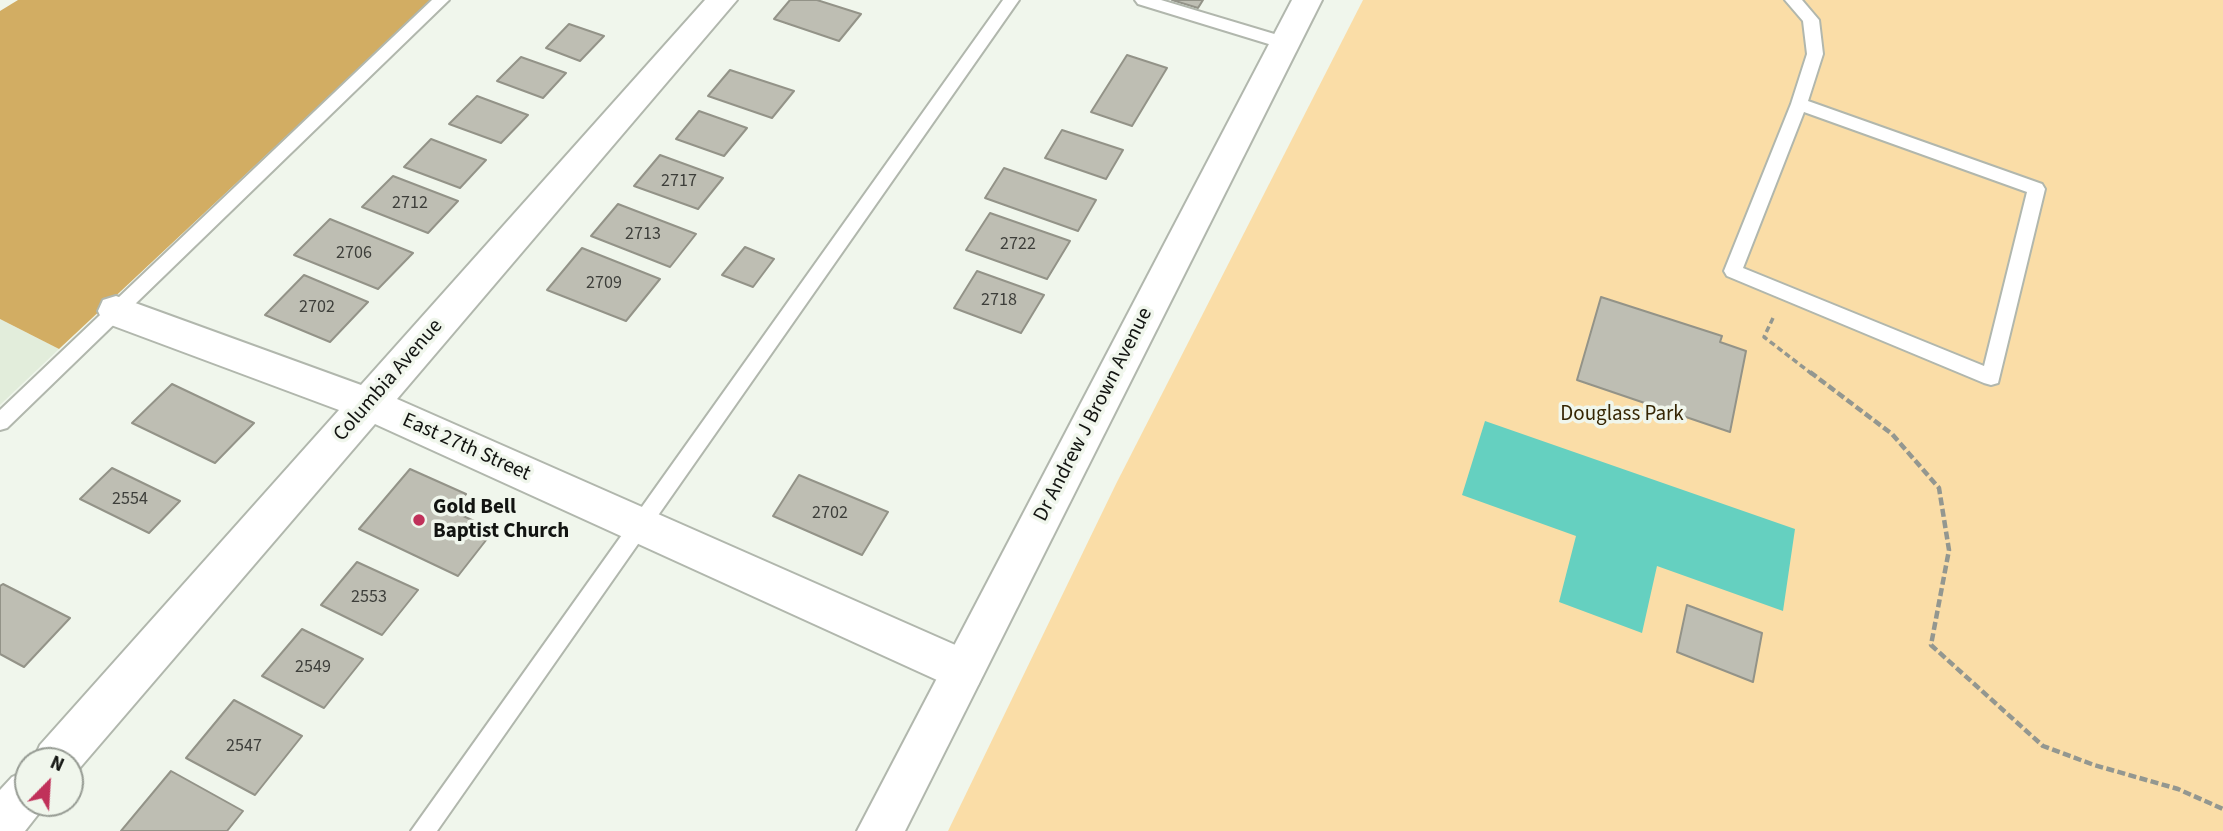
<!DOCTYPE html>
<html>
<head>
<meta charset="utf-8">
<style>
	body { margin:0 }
	#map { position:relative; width:2223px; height:831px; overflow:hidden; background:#f0f6ec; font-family:"Source Sans 3",sans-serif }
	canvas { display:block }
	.north { position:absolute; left:14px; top:747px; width:70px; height:70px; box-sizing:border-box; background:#f0f6ec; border:2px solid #979c94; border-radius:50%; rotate:24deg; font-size:19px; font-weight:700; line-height:28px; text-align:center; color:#121411 }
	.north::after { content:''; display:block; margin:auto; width:24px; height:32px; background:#c0315a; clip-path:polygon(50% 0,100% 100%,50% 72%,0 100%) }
</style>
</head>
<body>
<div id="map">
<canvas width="2223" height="831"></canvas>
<div class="north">N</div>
</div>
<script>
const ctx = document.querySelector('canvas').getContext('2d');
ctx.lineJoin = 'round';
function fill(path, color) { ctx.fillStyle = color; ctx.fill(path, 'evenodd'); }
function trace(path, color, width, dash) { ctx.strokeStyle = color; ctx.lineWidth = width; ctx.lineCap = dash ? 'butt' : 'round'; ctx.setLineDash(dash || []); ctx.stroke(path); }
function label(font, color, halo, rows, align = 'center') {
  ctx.font = font + ' "Source Sans 3",sans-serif'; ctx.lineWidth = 7; ctx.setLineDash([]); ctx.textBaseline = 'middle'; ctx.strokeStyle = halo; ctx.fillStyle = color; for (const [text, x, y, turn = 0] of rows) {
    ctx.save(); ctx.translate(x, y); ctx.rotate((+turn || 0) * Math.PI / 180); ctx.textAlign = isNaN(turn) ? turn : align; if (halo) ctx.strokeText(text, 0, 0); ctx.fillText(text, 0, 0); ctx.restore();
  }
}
const built = new Path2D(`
	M0 319 59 349 0 405Z`);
const green = new Path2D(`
	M1363 0H2223V831H948L1116 484Z`);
const forest = new Path2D(`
	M18 0H432L59 349 0 319V11Z`);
const water = new Path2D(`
	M1485 421 1795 529 1783 611 1657 566 1642 633 1559 602 1576 536 1462 495Z`);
const building = new Path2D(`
	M790 0H817L861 14 839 41 774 19Z
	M1172 0H1203L1198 8Z
	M569 24 604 36 580 61 546 48Z
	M1127 55 1167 68 1132 126 1091 112Z
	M521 57 566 73 543 98 497 81Z
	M730 70 794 91 772 118 708 96Z
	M477 96 528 115 501 143 449 124Z
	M699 111 747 128 724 156 676 139Z
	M1062 130 1123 150 1106 179 1045 158Z
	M431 139 486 160 460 188 404 167Z
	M660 155 723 178 698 209 634 186Z
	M1004 168 1096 200 1078 231 985 198Z
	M393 176 458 201 428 233 362 207Z
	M618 204 696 234 670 267 591 236Z
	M990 213 1070 241 1047 279 966 250Z
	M330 219 413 253 378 289 294 255Z
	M745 247 774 259 753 287 722 275Z
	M582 248 660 279 626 321 547 290Z
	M977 271 1044 295 1021 333 954 308Z
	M304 275 368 302 330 342 265 315Z
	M1601 297 1722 336 1720 342 1746 351 1730 432 1577 380Z
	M172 384 254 423 215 463 132 423Z
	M112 468 180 501 149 533 80 499Z
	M410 469 466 494 452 511 494 530 458 576 359 529Z
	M799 475 888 512 862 555 773 516Z
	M357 562 418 590 382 635 321 605Z
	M3 584 70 618 24 667 0 654V586Z
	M1687 605 1762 633 1753 682 1677 652Z
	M302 629 363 659 324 708 262 676Z
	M234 700 302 736 255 795 186 758Z
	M171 771 243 811 227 831H121Z`);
const pathFar1 = new Path2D(`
	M1773 318 1764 337 1812 374`);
const path = new Path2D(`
	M1810 372 1892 434 1939 488 1949 550 1931 645 2043 746 2094 765 2178 789 2223 809`);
const service = new Path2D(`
	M432 0H449L7 428 0 430V410Z
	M1003 0H1019L437 831H411Z
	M1135 0H1161L1291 39 1293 43 1285 49 1138 4Z
	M1785 0H1802L1819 20 1823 54 1808 101 2042 184 2045 189 1998 383 1991 385 1984 383 1727 276 1724 271 1791 104 1807 54 1803 21ZM1804 112 2027 192 1984 366 1743 268Z`);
const minor = new Path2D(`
	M705 0H737L397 399 978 655 985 670 978 685 963 691 948 685 375 424 72 777 70 761H33L40 745 339 410 103 322 98 311 103 300 116 296 361 385Z
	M28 770V803H47L25 831H0V790L12 777Z`);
const secondary = new Path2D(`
	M1292 0H1322L905 831H857Z`);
const markers = [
	[419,520,7,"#c0315a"]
];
const numberNames = [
	["2717",679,182],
	["2712",410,204],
	["2713",643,235],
	["2722",1018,245],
	["2706",354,254],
	["2709",604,284],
	["2718",999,301],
	["2702",317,308],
	["2554",130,500],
	["2702",830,514],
	["2553",369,598],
	["2549",313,668],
	["2547",244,747]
];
const streetNames = [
	["Columbia Avenue",389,381,-49],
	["Dr Andrew J Brown Avenue",1094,415,-63],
	["East 27th Street",466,448,24]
];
const parkNames = [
	["Douglass Park",1622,415]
];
const poiNames = [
	["Gold Bell",433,508],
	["Baptist Church",433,532]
];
fill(built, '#e2eddb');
fill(green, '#fadda7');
fill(forest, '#d2ad63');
fill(water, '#65d0c0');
fill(building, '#bebeb3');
trace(building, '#939388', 2);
trace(service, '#b1b7ad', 4);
trace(minor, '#b1b7ad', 4);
trace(secondary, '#b1b7ad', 4);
trace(pathFar1, '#939790', 3.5, [6, 3.5]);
trace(path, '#939790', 4.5, [8, 3.5]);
fill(service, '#fff');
fill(minor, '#fff');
fill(secondary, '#fff');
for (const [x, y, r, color] of markers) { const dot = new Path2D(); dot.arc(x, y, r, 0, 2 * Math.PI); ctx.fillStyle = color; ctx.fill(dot); trace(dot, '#f0f6ec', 2.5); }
label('18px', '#3d3e3a', null, numberNames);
label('21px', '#121411', '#f0f6ec', streetNames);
label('21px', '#362604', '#f0f6ec', parkNames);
label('bold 21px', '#121411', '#f0f6ec', poiNames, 'left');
</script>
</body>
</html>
